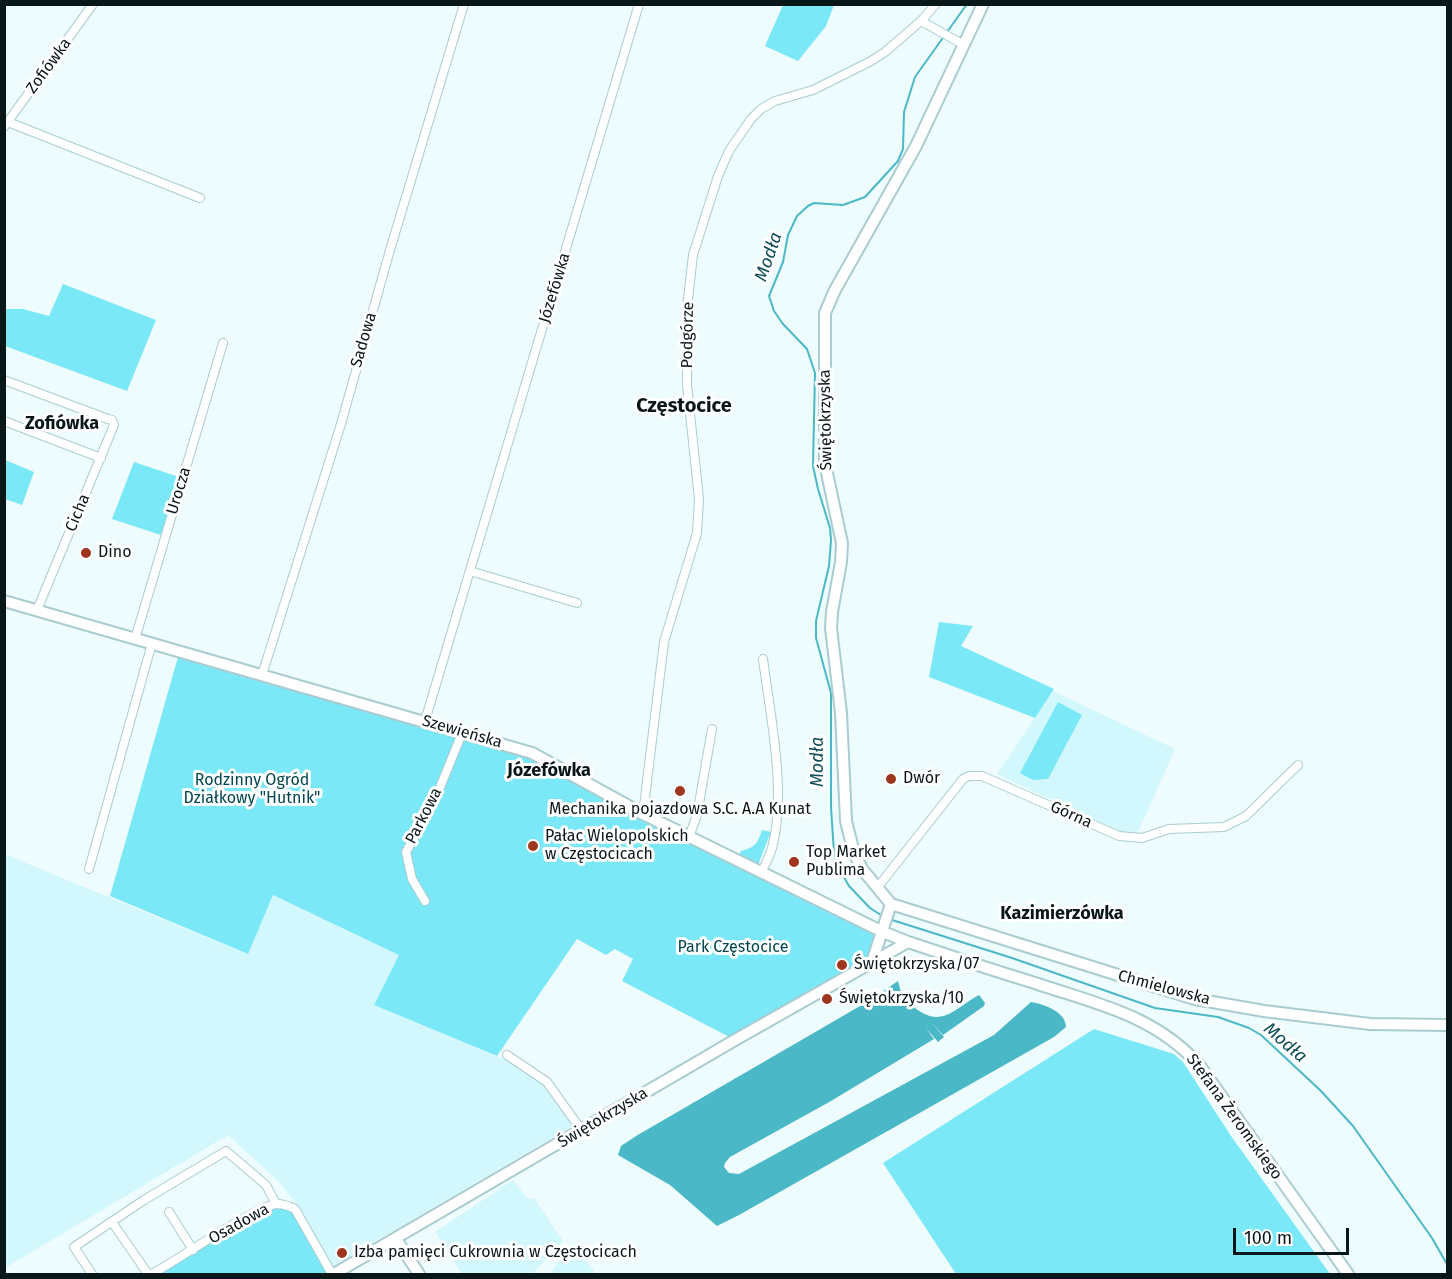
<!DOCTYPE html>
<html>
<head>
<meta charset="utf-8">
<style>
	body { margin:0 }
	#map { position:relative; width:1452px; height:1279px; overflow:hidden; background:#eefcfe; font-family:"Fira Sans",sans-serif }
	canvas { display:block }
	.frame { position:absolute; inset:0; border:6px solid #0a1719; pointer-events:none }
	.scale { position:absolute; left:1233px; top:1228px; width:116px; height:27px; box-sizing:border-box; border:3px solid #0a1719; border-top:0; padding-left:8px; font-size:18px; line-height:21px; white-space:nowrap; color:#0a1719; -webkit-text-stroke:4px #fff; paint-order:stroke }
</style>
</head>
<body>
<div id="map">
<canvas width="1452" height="1279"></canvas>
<div class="frame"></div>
<div class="scale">100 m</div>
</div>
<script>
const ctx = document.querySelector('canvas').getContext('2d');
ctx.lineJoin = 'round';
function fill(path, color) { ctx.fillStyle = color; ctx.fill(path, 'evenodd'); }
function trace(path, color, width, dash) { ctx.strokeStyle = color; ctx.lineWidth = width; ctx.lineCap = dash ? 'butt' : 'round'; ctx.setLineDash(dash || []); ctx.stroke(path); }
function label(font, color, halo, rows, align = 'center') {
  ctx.font = font + ' "Fira Sans",sans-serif'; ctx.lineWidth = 6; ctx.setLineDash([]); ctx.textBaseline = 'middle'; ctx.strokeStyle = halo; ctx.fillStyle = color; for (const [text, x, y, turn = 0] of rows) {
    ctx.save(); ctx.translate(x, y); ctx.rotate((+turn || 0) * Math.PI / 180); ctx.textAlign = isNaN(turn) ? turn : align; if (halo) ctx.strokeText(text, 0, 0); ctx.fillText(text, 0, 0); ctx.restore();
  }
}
const built = new Path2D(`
	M1053 691 1175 749 1139 830 1127 835 997 774Z
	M4 854 247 954 273 895 388 949 399 955 374 1005 505 1060 533 1074 543 1082 574 1125 333 1266 299 1207 278 1181 228 1135 5 1268Z
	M513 1180 527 1198 535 1199 563 1241 532 1274H462L435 1232Z
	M573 1243 596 1274H550Z`);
const green = new Path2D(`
	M783 5H834L826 26 798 61 765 46Z
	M63 284 156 320 127 391 5 346V309H23L49 316Z
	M5 460 34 472 22 505 5 499Z
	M134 462 179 477 161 535 112 519Z
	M939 622 973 626 961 646 1054 689 1035 718 929 677Z
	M178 657 457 737 434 803 463 731 532 753 883 932 872 962 735 1040 622 981 633 959 615 949 606 955 577 939 497 1056 374 1005 399 955 273 895 248 954 110 896Z
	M1058 702 1082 715 1048 779 1033 780 1020 773Z
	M762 830 771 832 758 865 739 855 741 851C756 847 757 844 762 830Z
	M1094 1029 1174 1054 1183 1062 1231 1136 1330 1274H956L883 1163Z
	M267 1206 295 1209 332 1274H152Z`);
const water = new Path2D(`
	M898 981C902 997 902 997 915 1008 942 1029 955 1008 979 995L985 1003 984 1006 943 1035 932 1023 944 1037 938 1042 926 1028 934 1039 831 1101 730 1157 725 1163 724 1167 729 1173 739 1174 994 1035 1031 1002C1044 1004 1066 1012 1066 1027L1054 1037 739 1215 717 1226 670 1185 618 1155 621 1146 636 1136 867 1002Z`);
const stream = new Path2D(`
	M884 917 870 908 849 886 838 867 834 853 831 807V693L816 638V621L829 566 831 540 830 528 818 489 813 466 815 373 807 349 783 324 774 311 769 296 783 262 788 235 797 216 808 206 814 203 843 205 865 197 898 161 903 149 904 112 915 77 967 4
	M889 919 1012 958 1155 1008 1218 1017 1249 1028 1261 1035 1321 1091 1353 1126 1432 1238 1448 1266`);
const street = new Path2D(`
	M921 21 964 45
	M8 122 200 198
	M4 127 93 4
	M4 380 108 419 112 420 114 425 37 610
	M4 421 101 458
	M470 571 577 603
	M135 639 223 343
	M262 675 341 424 390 250 464 4
	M425 721 639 4
	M643 814 664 642 697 533 699 499 687 385 688 299 693 255 718 176 729 151 751 119 761 109 775 101 813 90 871 61 885 52 921 21 936 4
	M689 837 697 815 712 729
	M89 869 152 643
	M761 873C765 865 770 856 772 848 787 793 770 714 763 659
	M877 888 963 779 969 776H982L1119 836 1142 838 1169 829 1224 827 1246 816 1298 765
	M425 901 412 879 406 852 434 802 463 731
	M507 1055 547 1082 582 1131
	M169 1212 193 1250
	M112 1222 148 1274
	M92 1274 74 1247 144 1200 226 1151 266 1185 276 1204
	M152 1274C174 1262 258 1205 277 1204 284 1204 289 1206 295 1209L332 1274`);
const secondary = new Path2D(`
	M4 601 532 753 643 814 883 932 908 942C950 956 992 970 1035 983 1097 1004 1155 1015 1200 1066L1348 1274
	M891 904 862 869 854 853 846 821 841 713 831 628 832 612 841 562 842 543 825 464V313L835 290 916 146 983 4
	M891 904 1195 999 1264 1011 1370 1024 1448 1025
	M872 962 891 904
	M396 1239 419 1274
	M334 1274 735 1040 908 942`);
const markers = [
	[86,553,6,"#9e351f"],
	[891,779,6,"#9e351f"],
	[680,791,6,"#9e351f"],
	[533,846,6,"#9e351f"],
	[794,862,6,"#9e351f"],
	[842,965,6,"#9e351f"],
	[827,999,6,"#9e351f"],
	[342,1253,6,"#9e351f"]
];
const streetNames = [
	["Zofiówka",49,66,-54],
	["Józefówka",555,288,-73],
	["Podgórze",688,335,-89],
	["Sadowa",364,340,-74],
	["Świętokrzyska",826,420,-91],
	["Urocza",179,491,-73],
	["Cicha",78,513,-67],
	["Szewieńska",462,732,16],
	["Górna",1071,815,24],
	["Parkowa",424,816,-63],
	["Chmielowska",1164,988,15],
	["Stefana Żeromskiego",1234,1117,54],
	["Świętokrzyska",603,1118,-31],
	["Osadowa",239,1224,-29]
];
const poiNames = [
	["Dino",98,553],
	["Dwór",903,779],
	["Mechanika pojazdowa S.C. A.A Kunat",680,810,"center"],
	["Pałac Wielopolskich",545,837],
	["w Częstocicach",545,855],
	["Top Market",806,853],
	["Publima",806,871],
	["Świętokrzyska/07",854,965],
	["Świętokrzyska/10",839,999],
	["Izba pamięci Cukrownia w Częstocicach",354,1253]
];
const parkNames = [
	["Rodzinny Ogród",252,781],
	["Działkowy \"Hutnik\"",252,799],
	["Park Częstocice",733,948]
];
const waterNames = [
	["Modła",769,257,-71],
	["Modła",818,762,-90],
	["Modła",1285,1043,41]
];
const neighbourhoodNames = [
	["Zofiówka",62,424],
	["Józefówka",549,771],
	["Kazimierzówka",1062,914]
];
const quarterNames = [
	["Częstocice",684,406]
];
fill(built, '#d2f7fc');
fill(green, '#7ae8f7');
fill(water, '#4ab8c6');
trace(stream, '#4ab8c6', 2);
trace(street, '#a9ccd1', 10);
trace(secondary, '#a9ccd1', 14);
trace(street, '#fff', 8);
trace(secondary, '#fff', 10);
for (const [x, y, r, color] of markers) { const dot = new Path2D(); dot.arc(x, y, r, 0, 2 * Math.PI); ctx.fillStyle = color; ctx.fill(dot); trace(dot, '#fff', 2); }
label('16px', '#0a1719', '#fff', streetNames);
label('16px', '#0a1719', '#fff', poiNames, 'left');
label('16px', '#00464e', '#fff', parkNames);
label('italic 18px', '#0e4f57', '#fff', waterNames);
label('bold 18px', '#0a1719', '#fff', neighbourhoodNames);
label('bold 20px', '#0a1719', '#fff', quarterNames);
</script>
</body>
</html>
